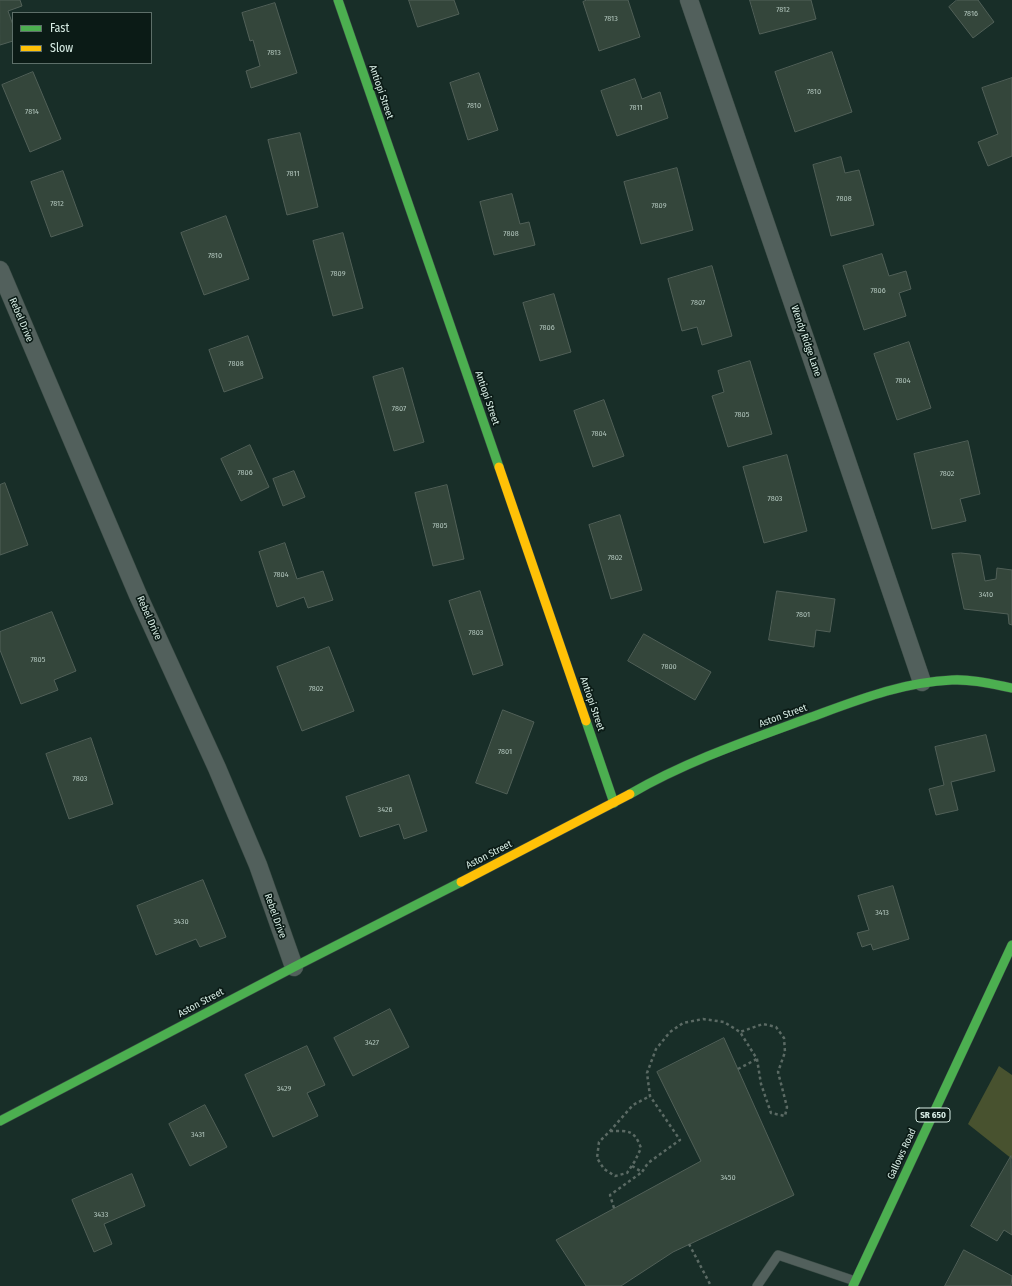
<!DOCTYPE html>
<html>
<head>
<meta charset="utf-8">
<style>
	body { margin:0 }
	#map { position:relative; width:1012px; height:1286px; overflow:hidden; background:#182e28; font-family:"Fira Sans Condensed",sans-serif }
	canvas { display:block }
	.legend { position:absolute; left:12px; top:12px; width:140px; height:52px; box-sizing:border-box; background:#0b1b16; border:1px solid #5d6f69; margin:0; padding:5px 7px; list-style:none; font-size:12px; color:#d8ede5 }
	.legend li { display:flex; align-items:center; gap:8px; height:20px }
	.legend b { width:20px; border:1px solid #5d6f69 }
</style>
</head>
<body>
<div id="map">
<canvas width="1012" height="1286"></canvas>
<ul class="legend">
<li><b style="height:5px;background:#4caf50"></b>Fast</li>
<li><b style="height:5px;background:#ffc107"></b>Slow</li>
</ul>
</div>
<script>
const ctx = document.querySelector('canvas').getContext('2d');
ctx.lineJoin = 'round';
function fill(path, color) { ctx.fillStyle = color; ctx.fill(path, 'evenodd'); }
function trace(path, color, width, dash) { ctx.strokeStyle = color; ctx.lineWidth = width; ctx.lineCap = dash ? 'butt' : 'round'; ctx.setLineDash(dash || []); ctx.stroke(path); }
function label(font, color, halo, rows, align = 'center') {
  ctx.font = font + ' "Fira Sans Condensed",sans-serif'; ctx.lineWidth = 3.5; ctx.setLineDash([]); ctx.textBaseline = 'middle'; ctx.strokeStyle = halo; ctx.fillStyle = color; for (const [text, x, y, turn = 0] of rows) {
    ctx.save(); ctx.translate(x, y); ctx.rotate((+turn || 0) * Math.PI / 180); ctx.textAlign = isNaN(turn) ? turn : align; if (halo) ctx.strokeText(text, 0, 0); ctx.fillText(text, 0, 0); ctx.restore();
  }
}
const green = new Path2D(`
	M999 1066 1012 1075V1159L968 1124Z`);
const building = new Path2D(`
	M0 0H20L22 6 8 11 13 25V41L0 45Z
	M409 0H454L459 14 418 27Z
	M587 0H628L640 37 599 51 583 2Z
	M750 0H811L816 19 760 34Z
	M957 0H978L994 22 973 38 949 7Z
	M275 3 297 73 251 88 246 71 260 66 253 40 250 41 242 13Z
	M832 52 852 112 795 132 775 72Z
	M33 72 61 139 30 152 2 85Z
	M479 73 498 130 468 140 450 83Z
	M1012 78V156L988 166 978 142 998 134 982 88Z
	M635 79 642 99 660 92 668 118 617 136 601 91Z
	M300 133 318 207 287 215 268 140Z
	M841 157 845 173 859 170 874 225 831 236 813 165Z
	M677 168 693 230 641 244 624 182Z
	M63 171 83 226 51 237 31 182Z
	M512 194 520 224 529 222 535 245 494 255 480 202Z
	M226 216 249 279 204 295 181 233Z
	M343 233 363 308 333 316 313 241Z
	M882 254 889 276 906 271 911 289 899 293 906 316 864 330 843 266Z
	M712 266 732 336 702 345 697 327 682 331 668 279Z
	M554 294 571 352 540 361 523 303Z
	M248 336 263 378 224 392 209 350Z
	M909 342 931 408 897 420 874 354Z
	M750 361 772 434 728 447 712 396 724 392 718 371Z
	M403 368 424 442 394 451 373 377Z
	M604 400 624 456 593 467 574 411Z
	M968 441 980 494 960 499 966 521 932 529 914 454Z
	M250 445 269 487 241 501 221 459Z
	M787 455 807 531 764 543 743 467Z
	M294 471 305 497 283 506 273 479Z
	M5 483 28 545 0 555V485Z
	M447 485 464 559 433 566 415 493Z
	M620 515 642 590 611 599 589 525Z
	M285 543 297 579 323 571 333 600 308 608 304 597 277 607 259 552Z
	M961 553 980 555 985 581 996 579 997 568 1012 570V625L1009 624 1008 614 964 609 952 554Z
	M480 591 503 665 473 675 449 601Z
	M777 591 835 599 830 632 816 630 814 647 769 640Z
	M52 612 76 671 54 680 58 690 21 704 0 650V632Z
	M644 634 711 672 695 700 628 661Z
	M329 647 354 711 302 731 277 667Z
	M503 710 534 722 507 794 476 783Z
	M986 735 995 771 951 782 958 810 936 815 929 789 944 785 935 747Z
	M91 738 113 804 69 819 46 754Z
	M409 775 427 831 404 839 399 824 360 837 346 797Z
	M203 880 226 937 200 947 196 939 156 955 137 906Z
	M893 886 909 939 873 950 871 944 862 947 857 933 869 930 858 896Z
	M390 1009 409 1047 353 1076 334 1038Z
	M724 1038 794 1195 673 1252 621 1286H586L556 1240 701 1161 657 1072Z
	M307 1046 325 1085 307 1093 318 1116 273 1137 245 1075Z
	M205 1105 227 1147 190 1166 169 1124Z
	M1011 1156 1012 1235 1004 1230 997 1241 971 1226Z
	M132 1174 145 1206 104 1224 112 1244 94 1252 72 1200Z
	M964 1250 1012 1276 1011 1286H945Z`);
const path = new Path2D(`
	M738 1069 757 1059
	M610 1131C628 1131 634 1129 641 1148L635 1161 627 1173 615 1176 604 1169 597 1158 599 1142 610 1131 633 1105 650 1096
	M632 1166 642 1172 648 1163 680 1140 650 1096 647 1073 656 1049 670 1032 683 1023 703 1019 724 1022 740 1032 757 1059 761 1084 771 1113 785 1116 787 1107 778 1072 785 1052 784 1038 776 1027 763 1024 740 1032
	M614 1208 610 1195 642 1172
	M689 1244 711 1286`);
const lane = new Path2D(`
	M757 1286 778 1255 855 1281`);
const street = new Path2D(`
	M689 0 837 432 922 682
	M0 270 138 595 217 768 258 865 294 967`);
const fast = new Path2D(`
	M338 0 499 467
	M586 721 614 803
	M630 794C685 762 746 741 806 719 853 702 901 682 952 680 972 679 992 684 1012 688
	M0 1121 294 967 461 882
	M853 1286 1012 945`);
const slow = new Path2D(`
	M499 467 586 721
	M461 882 630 794`);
const numberNames = [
	["7812",783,10],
	["7816",971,14],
	["7813",611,19],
	["7813",274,53],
	["7810",814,92],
	["7810",474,106],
	["7811",636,108],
	["7814",32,112],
	["7811",293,174],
	["7808",844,199],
	["7812",57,204],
	["7809",659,206],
	["7808",511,234],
	["7810",215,256],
	["7809",338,274],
	["7806",878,291],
	["7807",698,303],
	["7806",547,328],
	["7808",236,364],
	["7804",903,381],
	["7807",399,409],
	["7805",742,415],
	["7804",599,434],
	["7806",245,473],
	["7802",947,474],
	["7803",775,499],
	["7805",440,526],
	["7802",615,558],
	["7804",281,575],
	["3410",986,595],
	["7801",803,615],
	["7803",476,633],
	["7805",38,660],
	["7800",669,667],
	["7802",316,689],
	["7801",505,752],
	["7803",80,779],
	["3426",385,810],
	["3413",882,913],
	["3430",181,922],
	["3427",372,1043],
	["3429",284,1089],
	["3431",198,1135],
	["3450",728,1178],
	["3433",101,1215]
];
const shields = [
	[933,1115,34]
];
const shieldNames = [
	["SR 650",933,1115]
];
const streetNames = [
	["Antiopi Street",381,92,71],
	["Rebel Drive",21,320,67],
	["Wendy Ridge Lane",806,341,71],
	["Antiopi Street",487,398,71],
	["Rebel Drive",149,618,66],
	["Antiopi Street",592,704,71],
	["Aston Street",783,716,-20],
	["Aston Street",489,855,-27],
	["Rebel Drive",275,916,70],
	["Aston Street",201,1003,-28],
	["Gallows Road",902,1154,-65]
];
fill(green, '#48522f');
fill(building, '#34463b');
trace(building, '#516058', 1);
trace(lane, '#384943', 10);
trace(street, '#384943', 19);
trace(fast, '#384943', 10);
trace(slow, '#384943', 10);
trace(path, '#5b6a64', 2.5, [3, 3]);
trace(lane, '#52605c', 9);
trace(street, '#52605c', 18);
trace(fast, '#4caf50', 9);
trace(slow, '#ffc107', 9);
label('8px', '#afc3ba', null, numberNames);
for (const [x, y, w] of shields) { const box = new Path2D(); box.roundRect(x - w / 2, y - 7, w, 14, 3); ctx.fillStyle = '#0b1b16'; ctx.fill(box); trace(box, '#d8ede5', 1); }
label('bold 9px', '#d8ede5', null, shieldNames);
label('10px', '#d8ede5', '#0b1b16', streetNames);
</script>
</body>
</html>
